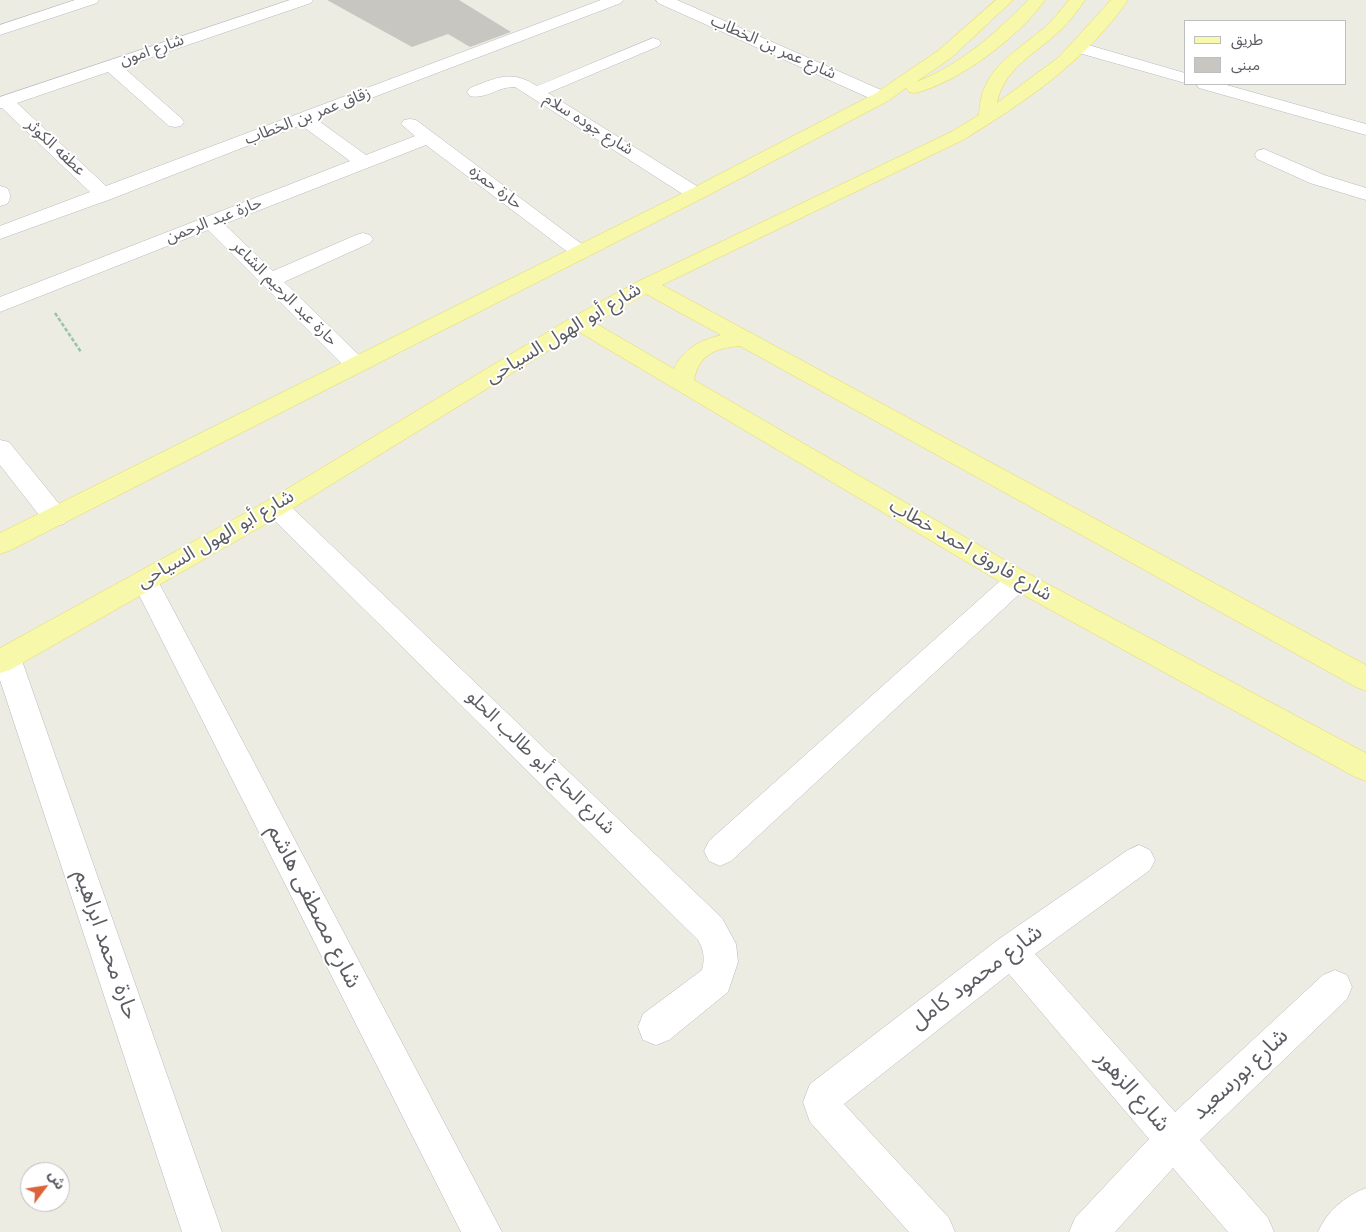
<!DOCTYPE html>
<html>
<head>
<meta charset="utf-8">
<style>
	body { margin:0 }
	#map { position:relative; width:1366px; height:1232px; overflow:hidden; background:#ecece2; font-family:Jost,"Noto Sans Arabic",sans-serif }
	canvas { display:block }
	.legend { position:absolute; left:1184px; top:20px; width:162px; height:65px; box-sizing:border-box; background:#fff; border:1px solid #bdbec0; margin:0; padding:6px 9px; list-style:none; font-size:15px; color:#5a5c62 }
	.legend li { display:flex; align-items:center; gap:10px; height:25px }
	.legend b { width:25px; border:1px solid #bdbec0 }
	.north { position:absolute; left:20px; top:1162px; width:50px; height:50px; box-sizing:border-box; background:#fff; border:1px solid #bdbec0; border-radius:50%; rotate:59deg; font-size:14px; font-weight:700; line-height:20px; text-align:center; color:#5a5c62 }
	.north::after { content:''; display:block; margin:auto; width:18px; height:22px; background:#db6239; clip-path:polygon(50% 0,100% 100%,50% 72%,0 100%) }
</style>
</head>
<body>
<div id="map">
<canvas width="1366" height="1232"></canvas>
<ul class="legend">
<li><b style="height:6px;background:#f8f8ab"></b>طريق</li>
<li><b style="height:14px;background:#c8c6c0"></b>مبنى</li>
</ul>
<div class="north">ش</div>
</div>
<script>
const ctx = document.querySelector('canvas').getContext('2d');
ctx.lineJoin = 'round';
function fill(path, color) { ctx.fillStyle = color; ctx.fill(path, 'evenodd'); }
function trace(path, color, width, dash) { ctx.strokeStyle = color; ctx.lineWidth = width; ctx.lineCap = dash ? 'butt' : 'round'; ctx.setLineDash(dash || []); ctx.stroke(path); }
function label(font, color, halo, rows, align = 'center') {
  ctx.font = font + ' Jost,"Noto Sans Arabic",sans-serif'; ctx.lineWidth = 4; ctx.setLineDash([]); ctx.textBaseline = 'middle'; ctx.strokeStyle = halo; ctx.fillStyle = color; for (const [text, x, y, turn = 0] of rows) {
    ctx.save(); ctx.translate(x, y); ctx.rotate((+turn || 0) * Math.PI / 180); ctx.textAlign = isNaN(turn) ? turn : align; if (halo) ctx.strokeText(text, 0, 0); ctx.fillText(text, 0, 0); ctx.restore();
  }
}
const building = new Path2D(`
	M327 0H459L511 32 470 47 448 34 412 47Z`);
const path = new Path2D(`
	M55 313 81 352`);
const minor = new Path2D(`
	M75 0H99L97 3 0 35V25Z
	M290 0H313L311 3 123 67 181 118 184 122 181 126 175 127 169 126 108 72 17 103 106 186 601 0H623L621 3 316 119 366 155 415 136 401 124 404 120 410 119 416 120 587 248 590 252 587 256 580 258 573 256 426 145 224 224 273 271 356 235 363 233 370 235 373 239 370 243 284 282 364 360 367 365 364 370 356 372 348 370 208 230 0 312V297L350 161 301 125 111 199 0 239V226L90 192 2 108H0V97Z
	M656 0H677L888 93 891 97 888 101 882 102 876 101 658 3Z
	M653 38 659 40 661 43 659 46 548 93 703 190 706 194 703 198 696 200 689 198 515 87C499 86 485 100 470 96L467 92 470 88C496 78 511 69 537 86Z
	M1078 42 1185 73V83L1072 51 1070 47 1072 43Z
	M1196 84H1223L1366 124V135L1199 88Z
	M1264 149 1324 175 1366 188V200L1310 183 1257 159 1255 155 1257 151Z
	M0 186 7 188C11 194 11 199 7 204L0 206Z
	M0 440 9 442 64 510 68 517 64 524 55 526 46 524 0 465Z
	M276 498 285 501 722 918 736 944 738 962 728 992 669 1040 656 1045 643 1040 638 1027 643 1014 702 970C705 959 704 950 698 940L267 513 263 507 267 501Z
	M1018 570 1027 573 1031 580 1027 587 731 861 720 866 709 861 704 851 709 841 1009 573Z
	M145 571 154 574 158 581 502 1232H461L132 581 136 574Z
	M7 647 17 650 21 658 222 1232H182L0 680V649Z
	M1139 845 1150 850 1155 860 1150 870 1035 954 1175 1112 1323 975 1335 970 1347 975 1352 987 1347 999 1200 1140 1268 1218 1274 1232H1228L1173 1168 1115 1232H1069L1075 1218 1149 1139 1009 974 844 1104 949 1218 955 1232H909L810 1122 803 1102 810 1084 999 939 1128 850Z
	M1366 1188V1232H1318C1327 1211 1345 1196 1366 1188Z`);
const major = new Path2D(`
	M996 0H1013L951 58 916 82C960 65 995 34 1028 0H1045C1020 36 958 83 915 93L909 92 906 88 888 101 703 198 9 551 0 554V533L689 190 876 93 939 50Z
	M1069 0H1085C1076 13 1066 26 1054 36 1031 56 1003 71 997 103L1059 57 1111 0H1128C1086 61 1025 102 963 140L662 285 1366 665V691L1356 687 740 346C716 348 699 354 694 380L1027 573 1366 753V781L1355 777 1009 587 579 332 285 513 10 670 0 673V648L267 501 571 318 639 281 951 132 979 115C980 70 1013 54 1043 29 1053 20 1061 10 1069 0ZM646 294 721 335C699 341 684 348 674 369L595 323Z`);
const farStreetnames = [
	["شارع عمر بن الخطاب",773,48,24],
	["شارع امون",152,51,-19],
	["زقاق عمر بن الخطاب",308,117,-21],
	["شارع جوده سلام",588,125,32],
	["عطفه الكوثر",55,148,43],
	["حارة حمزه",495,188,37],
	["حارة عبد الرحمن",214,221,-21],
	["حارة عبد الرحيم الشاعر",284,294,45]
];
const streetNames = [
	["شارع أبو الهول السياحى",564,334,-31],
	["شارع أبو الهول السياحى",216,540,-30],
	["شارع فاروق احمد خطاب",970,551,30],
	["شارع الحاج أبو طالب الحلو",540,763,44]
];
const nearStreetnames = [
	["شارع مصطفى هاشم",313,907,63],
	["حارة محمد ابراهيم",105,945,71],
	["شارع محمود كامل",977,978,-37],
	["شارع بورسعيد",1241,1075,-43],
	["شارع الزهور",1132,1092,49]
];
fill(building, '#c8c6c0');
trace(minor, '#b7b9be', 1);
trace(major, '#e6d861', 1);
trace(path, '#9ac2ad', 2.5, [4, 2]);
fill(minor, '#fff');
fill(major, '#f8f8ab');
label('16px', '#5a5c62', '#fff', farStreetnames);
label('19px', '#5a5c62', '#fff', streetNames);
label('22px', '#5a5c62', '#fff', nearStreetnames);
</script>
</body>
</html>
